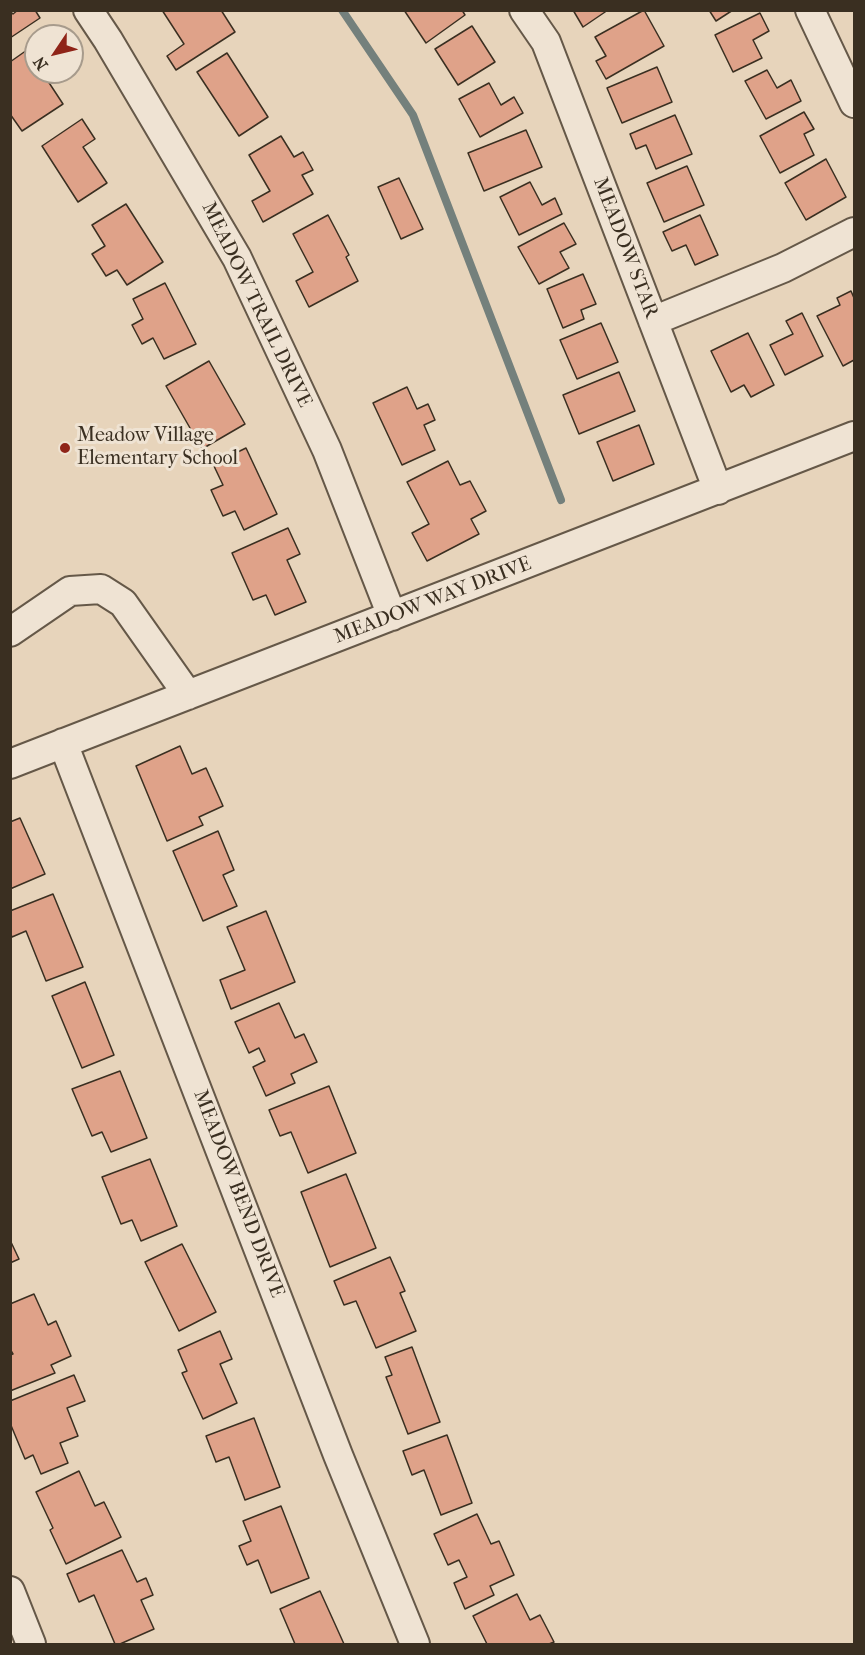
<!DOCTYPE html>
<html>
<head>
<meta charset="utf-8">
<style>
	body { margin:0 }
	#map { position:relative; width:865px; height:1655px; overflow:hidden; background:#e7d4bb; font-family:"IM FELL French Canon",serif }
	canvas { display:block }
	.frame { position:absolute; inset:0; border:12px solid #3a2f21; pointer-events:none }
	.north { position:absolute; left:24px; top:24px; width:60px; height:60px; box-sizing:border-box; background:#efe3d3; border:2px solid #a79b8c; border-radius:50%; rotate:235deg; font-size:16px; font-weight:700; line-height:24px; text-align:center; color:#3a2f21 }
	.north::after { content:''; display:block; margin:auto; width:21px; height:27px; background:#8f2418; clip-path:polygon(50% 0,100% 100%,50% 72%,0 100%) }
</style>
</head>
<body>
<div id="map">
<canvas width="865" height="1655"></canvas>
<div class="frame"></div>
<div class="north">N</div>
</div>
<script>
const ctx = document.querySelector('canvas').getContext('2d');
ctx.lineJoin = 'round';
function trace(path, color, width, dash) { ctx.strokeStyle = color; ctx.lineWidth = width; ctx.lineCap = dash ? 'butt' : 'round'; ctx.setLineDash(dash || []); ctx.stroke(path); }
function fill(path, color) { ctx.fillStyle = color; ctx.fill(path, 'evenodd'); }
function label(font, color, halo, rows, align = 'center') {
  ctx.font = font + ' "IM FELL French Canon",serif'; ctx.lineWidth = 6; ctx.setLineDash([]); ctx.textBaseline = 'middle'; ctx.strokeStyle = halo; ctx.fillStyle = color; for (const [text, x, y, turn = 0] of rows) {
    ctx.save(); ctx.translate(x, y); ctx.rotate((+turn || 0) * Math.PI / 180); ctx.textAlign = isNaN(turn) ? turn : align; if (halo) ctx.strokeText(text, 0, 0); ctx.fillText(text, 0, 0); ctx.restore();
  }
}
const stream = new Path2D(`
	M342 10 413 115 561 500`);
const building = new Path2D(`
	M18 10H35L40 18 10 38V11L13 14Z
	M162 10H221L235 32 176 70 167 56 184 44Z
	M404 10H462L465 15 426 43Z
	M573 10H608L583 27Z
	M644 10 664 46 606 79 596 61 606 56 595 37Z
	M709 10H733L716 21Z
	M760 13 769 31 753 40 762 58 733 72 715 35Z
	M472 26 495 62 458 85 435 49Z
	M27 50 36 63V72H42L63 104 22 131 10 114V62Z
	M227 53 268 117 239 136 197 72Z
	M657 67 672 102 622 123 607 88Z
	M767 70 777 88 791 80 801 101 766 119 745 81Z
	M489 83 501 105 514 97 523 113 480 137 459 99Z
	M804 112 814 129 804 134 814 155 780 173 760 136Z
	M675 115 692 154 656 169 646 145 636 149 630 134Z
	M82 119 95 139 83 147 107 183 78 202 42 146Z
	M526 130 542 167 484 191 468 153Z
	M281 136 294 157 303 152 313 170 302 175 313 194 263 222 252 201 270 191 249 155Z
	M826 159 846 197 806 220 785 183Z
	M687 166 704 205 664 222 647 183Z
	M399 178 423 229 401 239 378 187Z
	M530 182 542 205 555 198 562 214 519 235 500 197Z
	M126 204 163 262 127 285 117 270 106 276 92 254 105 246 92 225Z
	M328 215 349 255 346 257 358 281 309 307 296 281 313 272 293 234Z
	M700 215 718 255 695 265 686 245 672 251 663 232Z
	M564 223 576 244 560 252 569 268 539 284 518 247Z
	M583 274 596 304 581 310 584 319 563 328 547 289Z
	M165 283 196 344 164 359 153 338 142 344 132 325 143 319 133 299Z
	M851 291 854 298V360L843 366 817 316 840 305 837 298Z
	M802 313 823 356 785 375 770 345 793 334 786 321Z
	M601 323 618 362 577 379 560 340Z
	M748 333 774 385 751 397 744 385 731 392 711 351Z
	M209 361 245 424 202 449 166 386Z
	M619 372 635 411 579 434 563 395Z
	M407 387 417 409 428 404 435 420 424 425 435 450 402 465 373 403Z
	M639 425 654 464 613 481 597 442Z
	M246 448 277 514 244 530 235 511 223 516 211 490 223 485 213 464Z
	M448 461 460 485 470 481 486 511 471 519 479 534 427 561 412 533 429 524 407 482Z
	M288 528 300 554 287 560 306 602 275 615 266 595 253 600 232 553Z
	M180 746 192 774 206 768 223 806 199 817 203 825 167 841 136 766Z
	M20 818 45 874 10 889V822Z
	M218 831 234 870 223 875 237 906 203 921 173 851Z
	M53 894 83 967 46 981 26 931 12 937 10 932V911Z
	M266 911 295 982 231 1009 220 980 245 970 227 927Z
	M85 982 114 1055 82 1068 52 996Z
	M279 1003 295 1038 304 1034 317 1062 291 1074 295 1083 266 1096 253 1067 265 1061 259 1048 249 1053 235 1022Z
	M120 1071 147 1138 111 1152 102 1132 92 1136 72 1089Z
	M329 1086 356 1153 308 1173 291 1132 280 1136 269 1110Z
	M150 1159 177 1226 141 1241 132 1220 121 1224 102 1177Z
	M346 1174 376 1248 330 1267 301 1192Z
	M10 1240 19 1259 10 1263Z
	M182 1244 216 1312 179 1331 145 1262Z
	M390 1257 405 1291 400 1293 416 1331 376 1348 356 1301 344 1305 334 1281Z
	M34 1294 48 1325 56 1321 71 1356 51 1365 55 1373 10 1391V1355L13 1354 10 1349V1304Z
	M220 1331 232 1359 220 1364 237 1403 203 1419 182 1373 187 1371 178 1350Z
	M412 1347 440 1422 408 1434 386 1377 392 1375 385 1357Z
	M74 1375 85 1401 67 1408 78 1436 60 1443 68 1463 41 1474 33 1455 25 1459 10 1423V1401Z
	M254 1418 280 1487 245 1500 229 1457 216 1462 206 1436Z
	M447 1435 472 1503 441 1515 424 1470 412 1475 403 1451Z
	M79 1471 95 1506 104 1502 121 1537 66 1564 50 1530 53 1528 36 1492Z
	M281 1506 309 1578 271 1593 258 1560 247 1565 239 1546 251 1541 243 1521Z
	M477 1514 491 1544 499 1541 514 1575 490 1586 494 1595 465 1609 454 1583 467 1577 459 1560 448 1565 434 1534Z
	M122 1550 137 1582 146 1578 153 1595 141 1600 154 1629 120 1644H115L94 1595 79 1602 67 1574Z
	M320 1591 344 1644H295L280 1609Z
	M517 1594 530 1620 540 1615 554 1642 549 1644H487L473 1616Z`);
const minor = new Path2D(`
	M88 10 108 40 237 258 327 450 392 616
	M524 10 546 42 718 490
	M810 10 854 103
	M653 321 783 268 854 232
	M10 632 70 591 101 589 123 603 188 695
	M63 743 338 1455 415 1644
	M10 764 854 436
	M10 1591 31 1644`);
const markers = [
	[65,448,6,"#8f2418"]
];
const streetNames = [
	["MEADOW STAR",625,248,69],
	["MEADOW TRAIL DRIVE",256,305,64],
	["MEADOW WAY DRIVE",433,601,-21],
	["MEADOW BEND DRIVE",238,1194,69]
];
const poiNames = [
	["Meadow Village",77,436],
	["Elementary School",77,459]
];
trace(stream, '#74807c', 8);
fill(building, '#dfa289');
trace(building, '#3a2f21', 1.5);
trace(minor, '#655848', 32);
trace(minor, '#efe3d3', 28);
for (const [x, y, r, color] of markers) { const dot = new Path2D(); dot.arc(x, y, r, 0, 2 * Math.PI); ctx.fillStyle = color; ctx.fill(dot); trace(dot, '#efe3d3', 2); }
label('20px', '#3a2f21', '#efe3d3', streetNames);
label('20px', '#3a2f21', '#efe3d3', poiNames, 'left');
</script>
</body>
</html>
